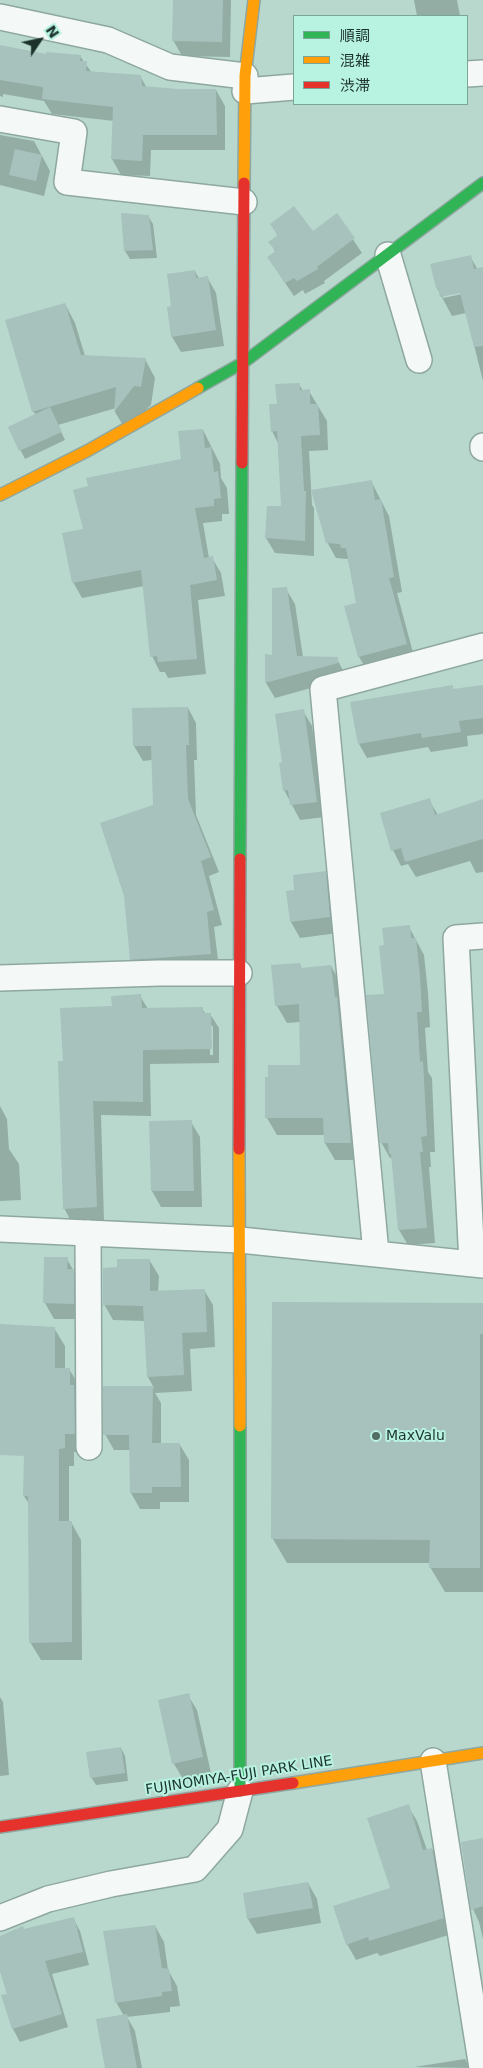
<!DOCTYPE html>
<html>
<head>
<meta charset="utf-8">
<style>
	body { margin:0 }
	#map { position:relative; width:483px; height:2068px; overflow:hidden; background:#b8d8ce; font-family:"DejaVu Sans","Noto Sans JP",sans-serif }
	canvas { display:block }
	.legend { position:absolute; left:293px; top:15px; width:175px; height:90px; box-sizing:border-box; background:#b8f2e0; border:1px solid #7aa698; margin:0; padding:6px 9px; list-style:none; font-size:15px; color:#1c332c }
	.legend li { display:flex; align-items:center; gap:10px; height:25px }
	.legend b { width:25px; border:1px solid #7aa698 }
	.north { position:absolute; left:15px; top:15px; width:50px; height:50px; -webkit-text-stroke:4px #b8f2e0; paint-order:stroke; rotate:56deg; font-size:14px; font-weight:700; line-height:20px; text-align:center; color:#1c332c }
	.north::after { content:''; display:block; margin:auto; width:18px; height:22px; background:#1c332c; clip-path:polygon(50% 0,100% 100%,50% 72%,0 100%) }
</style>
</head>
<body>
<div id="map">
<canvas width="483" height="2068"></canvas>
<ul class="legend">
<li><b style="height:6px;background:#30b455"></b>順調</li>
<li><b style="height:6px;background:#ff9f0a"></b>混雑</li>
<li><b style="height:6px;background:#e5322d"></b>渋滞</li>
</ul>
<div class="north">N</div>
</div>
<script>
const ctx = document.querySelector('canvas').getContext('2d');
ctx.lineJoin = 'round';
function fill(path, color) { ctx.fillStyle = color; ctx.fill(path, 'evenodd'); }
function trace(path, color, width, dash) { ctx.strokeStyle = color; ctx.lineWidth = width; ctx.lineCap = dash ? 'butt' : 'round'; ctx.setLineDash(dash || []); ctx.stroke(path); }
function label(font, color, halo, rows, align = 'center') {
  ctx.font = font + ' "DejaVu Sans",sans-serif'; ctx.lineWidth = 4; ctx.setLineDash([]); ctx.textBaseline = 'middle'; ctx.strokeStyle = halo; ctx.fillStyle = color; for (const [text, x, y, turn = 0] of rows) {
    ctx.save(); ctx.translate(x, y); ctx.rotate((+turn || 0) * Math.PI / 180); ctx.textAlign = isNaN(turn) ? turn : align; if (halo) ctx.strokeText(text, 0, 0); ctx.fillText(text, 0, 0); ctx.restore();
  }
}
const shadow = new Path2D(`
	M174 0H231L230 57 182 56 173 40Z
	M414 0H457L460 16H417Z
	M0 47 47 55 80 56 92 73 140 76 147 88 178 90H216L225 106V150H151L150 176 121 175 112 159 114 121 52 114 44 101 3 94V97L0 96Z
	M0 135 34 141 50 171 44 196 0 185Z
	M337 215 362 253 324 281 325 283 305 294 303 290 294 296 277 271 276 253 270 242 278 236 271 224 313 233Z
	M148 216 153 224 157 258 130 259 125 251Z
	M470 256 478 270 483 269V381L466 313 452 316 437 288ZM466 290 467 293 443 298V295Z
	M195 271 199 279 207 277 216 293 224 346 181 352 172 337 173 307Z
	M65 304 75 323 85 356 145 359 155 378 151 405 125 429 115 412 116 408 58 425 65 440 25 459 9 427 36 415 33 411Z
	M299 384 303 391H309L327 421 328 450 309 451 312 505 314 508V556L275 553 266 538 282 507 278 443 272 431 278 405Z
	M203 430 220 464 221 478 227 488 229 514H222V521L203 523 209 558H212L221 573 225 596 198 600 206 674 168 678 165 672H160L152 656 144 586 82 598 73 582 85 530 182 460Z
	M371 481 389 516 402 592 397 593 415 660 368 672 359 657 345 607 357 603 348 559 336 558 327 542Z
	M286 589 295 604 303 657 337 659 347 678 275 698 266 683Z
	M483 686V734L467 736 468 746 431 752 428 747 367 758 359 744 452 687 454 690Z
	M188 708 196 723 197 760H194L196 815 219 872 209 876 222 925 214 927 219 968 140 974 131 959 154 806 152 760 143 761 134 746Z
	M303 711 312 726 325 817 300 820 284 790 283 763Z
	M429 800 438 815 483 810V872L476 873 470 861 416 877 408 864 401 866 393 850Z
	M325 873 334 888 338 933 300 938 291 922 287 892 296 891Z
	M409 927 424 955 428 993 430 1027 425 1028 428 1072 432 1078 435 1152H430L431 1167H429L435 1243 408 1245 399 1230 393 1158H390L381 1142 385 946Z
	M300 964 302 969 331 966 341 984 361 1160H335L325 1143V1135H277L267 1118 302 1066 300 1022 287 1023 277 1006Z
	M140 996 148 1009 202 1008 205 1014H210L219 1028V1063L150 1064 151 1116 101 1115 104 1221 72 1223 64 1208V1062L113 1007ZM210 1024 213 1027V1055H210Z
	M0 1106 7 1119 9 1149 19 1164 21 1200 0 1201Z
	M150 1122H191L200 1137 202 1207H161L152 1191Z
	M67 1259 82 1286V1319H54L45 1303Z
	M150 1261 159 1276 158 1292 204 1290 213 1305 215 1347 190 1349 192 1391 155 1393 161 1403V1445H180L189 1460V1502H160V1509H140L131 1493V1450H114L105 1434 104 1387 154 1388 148 1377 145 1321 113 1320 104 1304 118 1268Z
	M483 1304V1592H445L430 1567 431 1563H287L273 1539Z
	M0 1325 54 1328 65 1346V1369H69L80 1387 84 1452H74V1466H69V1522H71L81 1540 82 1660H41L30 1642 29 1504 24 1496 26 1438H0Z
	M188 1695 197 1710 211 1773 183 1779 174 1764Z
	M0 1697 3 1702 9 1775 0 1776Z
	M121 1748 125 1756 128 1781 96 1785 91 1777Z
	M408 1806 417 1821 427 1850 432 1849 441 1865 452 1934 380 1956 377 1953 356 1960 347 1944 391 1888Z
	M483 1839V1939L479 1922 473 1909Z
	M308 1883 317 1899 321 1923 257 1934 248 1919 244 1894Z
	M73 1918 80 1931 89 1965 52 1974 68 2027 20 2042 13 2029 2 1996 8 1994 0 1937Z
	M155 1926 164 1942 168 1970 177 1986 180 2006 170 2007V2012L127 2017 135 2031 142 2068H106L124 2016 116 2002Z
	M465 2059 470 2068 414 2067Z`);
const building = new Path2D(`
	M173 0H223L222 42 172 41Z
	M0 45 46 54V52L81 55 80 61H87L86 71 141 75 142 86 178 89H216L217 135H143L142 161 111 159 113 107 42 99 43 87 0 80Z
	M15 149 42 155 36 181 9 175Z
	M294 206 313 231 337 213 355 238 317 267 318 269 297 281 294 278 285 283 267 257 276 251 268 242 278 235 270 224Z
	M121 213 149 215 153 250 124 251Z
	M471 255 474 269 483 267V346L474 347 460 293 440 297 438 288H436L430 264Z
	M195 270 196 278 208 276 216 330 171 337 167 307 171 306 167 274Z
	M65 303 81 355 146 358 141 387 134 386 114 412 116 387 32 412 5 320Z
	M300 383V390L310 389V404H318L320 435 301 436 304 491H306L305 541 265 538 267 506H281L277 431 271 432 269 404H277L275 384Z
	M50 407 62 432 19 451 8 427Z
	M203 429 205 448 211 447 214 472 218 471 221 498 214 499V506L195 508 204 558 213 556 217 580 190 585 197 659 158 662 157 656 150 657 141 570 72 583 62 533 83 529 73 490 88 486 86 478 181 459 178 431Z
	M372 480 375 500 381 499 394 577 389 578 407 644 358 657 344 606 356 603 346 548H341L340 544 326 543 311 490Z
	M287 587 297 656 338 657V663L265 683V654L272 655V588Z
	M453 685V689L483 685V718L459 721 461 732 422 738 421 733 358 744 350 702Z
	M188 707 189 745H186L188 799 211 857 201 861 214 910 207 912 211 954 130 960 124 896 100 823 153 805 151 746H133L132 708Z
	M304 709 317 802 290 805 288 790 283 791 279 763 282 762 275 714Z
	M430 798 435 815 483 799V839L405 862 401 848 391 851 380 813Z
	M326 871 330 917 290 922 286 891 294 890 293 875Z
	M410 925 411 938H416L420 976 422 1012H417L420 1062 423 1061 427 1136 421 1137 423 1152H420L427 1228 398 1230 391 1154H389L388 1143H380L366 995 384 994 379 946 384 945 382 928Z
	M300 963 301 968 331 965 335 997H337L351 1143H324L323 1118H265V1077H268V1065H300L299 1004 275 1006 271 965Z
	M141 994 142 1008 203 1007V1013H211L212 1049 143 1050V1102L93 1101 97 1207 63 1209 58 1061H63L60 1008 112 1006 111 996Z
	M192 1120 194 1191H151L149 1121Z
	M44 1257H68L67 1269H74V1304L43 1303Z
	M117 1259H150V1291L205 1289 207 1332 182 1333 184 1375 147 1377 143 1306 103 1305V1268L117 1267Z
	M272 1302 483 1303V1334H480V1568H429L430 1540 271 1539Z
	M0 1324 55 1327V1368H70V1385H74L75 1434H65V1448L59 1449V1521H72V1642L29 1643 28 1496H23L24 1456 0 1455Z
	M103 1386H153L152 1443H180L181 1487H152V1493H130L129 1435H103Z
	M189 1693 203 1757 172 1764 158 1700Z
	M121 1747 125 1773 90 1778 86 1752Z
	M409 1804 423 1850 432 1848 444 1918 369 1941 368 1937 346 1945 333 1906 390 1888 367 1818Z
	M483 1838V1906L471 1910 461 1842Z
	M308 1882 313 1908 247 1919 243 1893Z
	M74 1917 83 1952 45 1961 62 2014 12 2029 1 1995 7 1994 0 1972V1936L23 1926 24 1929Z
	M155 1925 162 1968 169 1969 172 1991 162 1992V1996L115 2003 103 1931Z
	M127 2014 137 2068H105L96 2019Z`);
const street = new Path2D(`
	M0 17 108 40 170 67 245 76
	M467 74 483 73
	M245 91 294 87
	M0 119 74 132 67 182 244 202
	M388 255 419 360
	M483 446V448
	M0 978 159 973H239
	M0 1229 240 1240 483 1265
	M88 1233 89 1447
	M376 1253 323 689 483 646
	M472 1264 456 938 483 936
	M433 1761 482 2068
	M0 1918 48 1899 111 1884 195 1869 230 1829 240 1791`);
const fast = new Path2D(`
	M198 388 244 362 483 183
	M240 859 242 463
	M240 1426V1791`);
const slow = new Path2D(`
	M244 183 245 76 254 0
	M0 495 87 451 198 388
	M239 1149 240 1426
	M293 1783 483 1753`);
const jam = new Path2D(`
	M242 463 244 183
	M239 1149 240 859
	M0 1827 293 1783`);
const markers = [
	[376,1436,5,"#536d65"]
];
const poiNames = [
	["MaxValu",386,1436]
];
const streetNames = [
	["FUJINOMIYA-FUJI PARK LINE",239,1776,-9]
];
fill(shadow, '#0003');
fill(building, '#a7c1bc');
trace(street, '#8ea7a0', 28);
trace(fast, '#8ea7a0', 14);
trace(slow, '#8ea7a0', 14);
trace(jam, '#8ea7a0', 14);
trace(street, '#f4f9f8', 25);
trace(fast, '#30b455', 11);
trace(slow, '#ff9f0a', 11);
trace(jam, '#e5322d', 11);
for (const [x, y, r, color] of markers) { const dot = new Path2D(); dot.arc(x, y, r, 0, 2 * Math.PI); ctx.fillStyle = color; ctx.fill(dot); trace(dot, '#b8f2e0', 2); }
label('14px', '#1c332c', '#b8f2e0', poiNames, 'left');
label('14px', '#1c332c', '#b8f2e0', streetNames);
</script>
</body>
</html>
